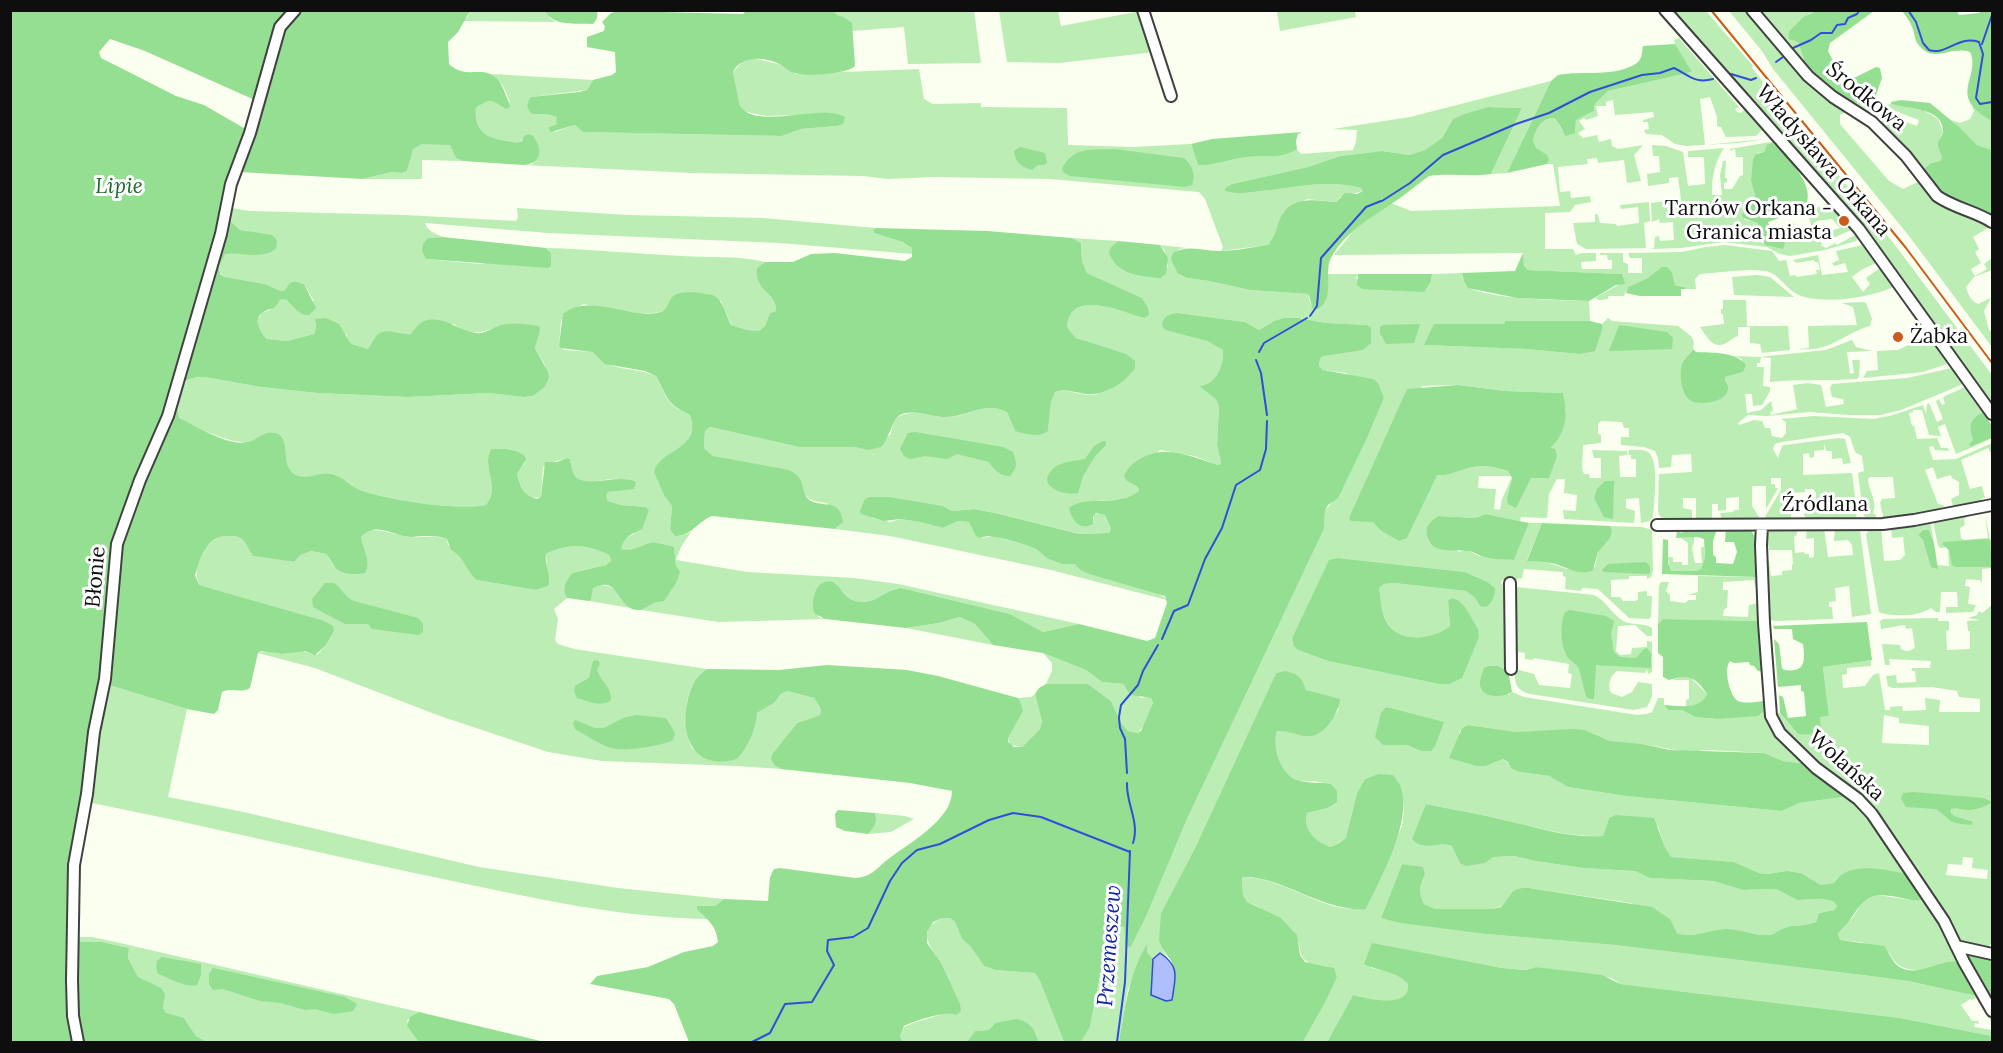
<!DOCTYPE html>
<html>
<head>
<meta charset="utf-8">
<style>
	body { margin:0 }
	#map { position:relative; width:2003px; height:1053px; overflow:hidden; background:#fbffef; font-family:Lora,serif }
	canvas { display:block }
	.frame { position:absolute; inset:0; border:12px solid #0e0e0e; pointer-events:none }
</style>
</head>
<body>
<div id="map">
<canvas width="2003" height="1053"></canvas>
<div class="frame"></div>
</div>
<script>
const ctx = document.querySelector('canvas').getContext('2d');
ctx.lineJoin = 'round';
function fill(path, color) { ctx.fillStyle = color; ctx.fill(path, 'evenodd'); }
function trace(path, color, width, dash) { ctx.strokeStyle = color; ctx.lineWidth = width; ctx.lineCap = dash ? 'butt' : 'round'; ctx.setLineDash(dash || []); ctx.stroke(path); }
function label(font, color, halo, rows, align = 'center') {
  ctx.font = font + ' Lora,serif'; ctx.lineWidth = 6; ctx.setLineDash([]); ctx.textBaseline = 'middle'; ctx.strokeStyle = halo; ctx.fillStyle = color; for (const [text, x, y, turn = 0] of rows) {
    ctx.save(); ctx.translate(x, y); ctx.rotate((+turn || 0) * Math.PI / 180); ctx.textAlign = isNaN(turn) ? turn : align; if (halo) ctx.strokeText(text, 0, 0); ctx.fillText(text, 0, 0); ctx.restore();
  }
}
const green = new Path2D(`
	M545 10 550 18 556 22 463 21 467 18 470 11Z
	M834 11H974L981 63 908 64 904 27 852 31 851 23 844 17 837 15Z
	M999 11H1058L1061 26 1141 11 1155 52 1059 63 1007 62Z
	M1277 11H1355L1356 17 1280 31Z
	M1670 11H1706L1753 66 1752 68 1895 245 1992 375V407L1873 240 1862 222 1855 218 1810 168 1812 166 1770 118 1767 120Z
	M1729 11H1748L1847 111 1840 115V124L1889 181 1903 189 1920 181 1991 226 1973 237 1979 249 1975 252 1981 263 1971 269 1975 276 1987 269 1984 264 1992 258V270L1974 277 1966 287C1968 295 1971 301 1978 304L1991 298 1984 311 1989 330 1992 332V347L1909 236 1773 69 1762 51Z
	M1756 11H1817L1803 17 1789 31 1794 41H1798L1803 57 1814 77Z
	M1679 38 1739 107 1735 109 1737 112 1741 113 1744 110 1762 130 1756 136 1726 137 1721 127 1717 126V117L1710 97 1700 99 1705 145 1765 139 1739 143 1686 146 1675 144 1662 135 1646 134 1644 130 1649 129 1648 122H1643V120L1654 117 1653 112 1615 115 1613 100 1606 102V106H1596L1598 116 1586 120 1584 118 1579 121 1585 129 1578 133 1583 138 1597 135 1599 142 1611 139 1612 146 1618 149 1643 145 1634 155 1641 181 1627 183 1624 160 1598 163 1597 158 1587 159 1588 164 1558 167 1560 192 1570 191 1571 198 1590 196 1591 202 1575 205 1570 212 1545 213V249H1573L1576 255 1581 253H1596V261L1581 262 1582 269H1612V260H1608L1607 255H1600V253H1623V262L1628 264V273H1642V258H1630L1628 253 1682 252 1706 247 1725 245 1772 251 1779 261 1786 260 1790 276 1796 275V277L1817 274 1816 270H1820L1818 262H1815L1814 260 1796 263 1793 260 1818 255 1822 275 1848 272 1845 263 1834 266 1832 263 1839 260 1836 251 1863 245 1876 263 1861 270 1852 277 1863 292 1870 284 1866 278 1880 268 1893 287C1871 298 1816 306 1795 293 1784 286 1778 273 1765 271 1745 268 1721 273 1700 274L1695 279 1696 289H1686L1683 286 1675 285 1673 283V276L1648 278 1628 287 1624 296H1608V299L1599 300 1595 298 1618 285 1622 274 1528 270 1524 266 1523 253 1334 255 1356 228 1391 203 1411 211 1560 206 1553 164H1547L1549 160 1536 148 1533 140C1537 128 1540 119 1554 118L1558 121 1562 131 1575 133 1576 120 1594 111 1595 104 1608 91 1691 72C1687 61 1676 51 1674 40Z
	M752 58 782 65 796 74 919 69 924 99 933 104 981 103V107L1067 108 1068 145 1133 147 1191 144 1198 165C1213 166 1227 160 1241 158 1261 154 1280 161 1297 149L1301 154 1353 150 1356 142 1357 130 1333 129 1410 117 1551 81 1507 173 1491 174 1522 108 1488 107 1464 114 1453 119 1442 138 1425 150 1409 155 1382 151 1340 156 1308 167 1232 184 1225 188V191C1238 196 1258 191 1272 190 1301 186 1333 180 1362 188L1363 191 1340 197 1336 202 1307 199 1283 212 1275 237 1268 245 1221 251 1223 247 1205 199 1199 192 1050 179 932 177 888 179 863 176 692 173 524 165 533 164 529 134 517 144C494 139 473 137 476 108L485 101 510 102 503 86 492 74 593 80 587 90 531 97 532 114H547L558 117 554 132 575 125 584 132 782 136 801 129 836 126 841 115 833 114 765 116 743 111 740 106 733 72 742 62Z
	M1876 95 1872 103 1874 108 1891 104 1923 110 1938 119 1943 132 1939 140 1942 158 1940 161 1931 163 1922 170 1878 120 1901 126 1903 121 1917 126 1919 120 1888 108 1884 116 1877 115 1870 111 1865 112 1842 98C1856 104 1863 102 1876 95Z
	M1972 106 1992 122V150L1977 145 1951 120 1960 123 1970 119 1974 111Z
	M1770 142 1764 152 1757 153 1751 181 1755 195 1744 211V220L1756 221 1758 223V230L1762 243 1783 242 1792 239 1788 229H1784L1789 220 1791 224 1794 223 1796 229 1799 228 1803 239 1840 228 1832 219 1816 221 1817 225 1812 228 1808 214 1797 216 1826 204H1828L1842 220 1841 222 1851 230 1831 239 1828 237 1823 238 1821 241 1822 246 1826 248 1835 243 1837 245 1855 235 1858 238 1856 241 1825 250 1790 256 1780 254 1767 247 1723 242 1682 248 1651 249 1654 248 1655 237 1659 236 1660 241 1674 240 1673 222 1660 223 1659 219 1652 222 1651 203 1681 199 1678 177 1669 178V183L1648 186 1647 174 1660 172 1659 156H1653L1652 145 1666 146 1683 152 1688 186 1705 184 1704 157H1688V151L1724 148C1715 161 1711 179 1712 195H1722L1720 175 1723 161H1726L1725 178H1727V182L1724 183V189H1732L1740 176 1743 175V157H1736L1735 149 1730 151V149Z
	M447 143 451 145 456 158 463 161 422 160V179H362L392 172 402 173 407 171 413 148 422 144Z
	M1649 202 1650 221 1644 223 1646 248 1586 249 1577 244 1573 223 1595 222V214L1598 215 1600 223 1616 224 1617 226 1639 223 1638 207 1621 209 1620 205Z
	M231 208 249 211 405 215 516 221 518 218 517 208 627 215 763 218 876 228 873 230 874 233 904 242 913 248V254L779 243 548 233 425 223C427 231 436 234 443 237L428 238 422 252 426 259 480 264 551 253 546 248C592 249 636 254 682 256 710 258 737 255 765 262L757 268C764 281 777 296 776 311L770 313 765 326 759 331 747 330 731 325 721 301 673 296C671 300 669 306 666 309 653 320 599 307 583 304L561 320 559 345 564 350 592 352C611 373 632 366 656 376 667 398 665 404 690 415 698 438 682 447 665 458V497L672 506 670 530 675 536H681L691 532 681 547 676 560 747 572 854 578 898 584 1079 624 1043 632 1010 614 901 588C889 589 886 595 876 600 858 608 846 598 836 583L818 617 825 619 718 622 642 610 654 603 659 602 676 566 674 547C666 545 659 542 650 544 640 546 632 552 621 549L622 541 635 533 649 510 646 507 621 505 608 501 606 496 608 492 616 491 632 480C625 480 618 478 611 479 602 480 586 484 577 478 572 474 571 465 570 459L567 458C559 461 551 461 543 467L541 497C525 501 521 487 517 474L526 461C517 449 506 448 491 449 481 467 501 487 486 505 459 511 387 500 360 490 350 486 344 477 332 474 320 472 304 482 293 473 280 462 292 439 276 433 264 429 258 440 247 442 236 445 188 426 180 417 173 410 180 385 188 380 193 377 199 377 205 377L261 387 317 393 408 397 489 393 523 397 533 396 545 387 549 378 544 363 535 348 537 339 498 326C482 334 468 335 454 324L415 330C408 336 402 335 394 332L374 342 368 349 350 344 346 334 315 322 316 328 314 334 287 341 267 339 257 326 258 319 262 313 274 308 282 299 288 300 296 310 314 301 304 284 292 281 285 290 281 291 265 284 225 277 220 273 219 267 224 254 230 253 249 231 240 230 227 218Z
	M1072 238 1118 241 1111 247 1168 267 1165 251 1160 245 1187 248 1179 249 1174 266 1179 275 1187 278 1209 281 1250 290 1308 294 1311 306 1325 302 1328 291V274H1358L1356 279 1431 281 1432 274 1462 273C1463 278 1463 283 1467 286 1485 300 1564 300 1589 301L1590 321H1505L1504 324 1425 345 1526 349 1579 354 1603 328 1602 324 1608 318 1612 321 1678 326 1692 337 1694 343 1693 349 1683 362 1728 386 1725 377 1743 372 1742 359 1733 356 1759 357 1826 350 1852 340 1856 347 1872 351 1847 352 1850 374 1854 373 1852 360H1860L1859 377 1857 379C1828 381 1799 379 1770 382L1771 358 1761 357 1760 363H1757V367H1764L1763 386 1770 387V391L1762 405 1753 406 1752 394H1745L1747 413 1761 410 1771 401 1773 411 1770 412 1771 415 1797 409 1793 385 1808 383 1821 385 1826 407 1844 404 1843 399 1832 397 1830 388 1832 384 1907 378 1952 368 1962 383 1961 385 1901 410 1880 415H1849L1810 412 1767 416 1748 415 1738 423 1739 425 1754 420 1762 421 1765 428H1770L1772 436 1782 438 1786 433V422L1781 419 1814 416 1874 419 1893 415 1923 405 1926 414 1927 404 1929 403 1937 422 1943 419 1936 401 1939 399 1942 405 1945 404 1943 397 1965 387 1983 412 1974 420 1973 440 1969 444 1970 447 1992 439 1956 454 1945 424 1938 427 1941 436 1929 435 1922 410H1913V412L1909 413 1912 426 1914 425 1917 439 1937 438 1941 448H1948L1949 451 1935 450 1933 446 1929 447 1933 460 1956 459 1992 443V455L1988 448 1961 460 1970 489 1982 486 1985 498H1982L1981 503 1956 508 1953 506 1951 499 1959 495V482L1952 478 1951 475 1937 479 1933 467 1925 470 1938 504 1943 505 1944 507 1939 508 1938 512 1884 520 1880 503 1882 499 1895 498 1893 477H1870L1868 479C1869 491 1878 503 1873 513L1876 515 1875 520 1866 519 1863 513 1858 473 1864 471 1862 456 1855 452 1850 437 1843 433 1782 442 1775 444 1773 449 1778 458 1782 446 1785 445 1839 438 1845 439 1851 463 1843 464 1842 458 1832 459V451H1826L1824 443V450L1814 451V457L1810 458 1809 453 1803 454V475L1852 473 1857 513 1856 517 1851 520H1806L1804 514 1810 510 1811 506H1816V493L1813 489H1805V492L1791 493V520H1767L1765 517 1781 490V478H1771V484H1775V488H1778L1766 509V486H1752V506L1759 517 1757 521H1722L1720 513 1733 512 1734 510H1739V497L1726 498V510L1718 511V504H1712V517L1708 521H1696V498H1683V508L1692 510V521L1664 520 1659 515 1658 509 1659 474 1692 472 1691 454 1672 455 1671 467 1659 468 1658 458 1655 451 1644 447 1621 445V437H1629V428H1624L1622 422 1601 421 1598 424V434L1601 435V443L1583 445 1582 469 1584 474H1589L1590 478H1601V458H1594L1592 450 1627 451V455L1619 456 1620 477H1636V459H1631V455H1628L1629 450C1636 450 1642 449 1648 452 1660 460 1654 503 1653 517L1650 521 1641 523 1639 498 1626 499V508L1635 511 1634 523 1564 519 1563 510 1576 511 1577 495 1564 493 1565 479H1557L1549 494 1547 518 1521 517 1520 521 1486 514 1477 518 1438 516 1428 526 1459 552 1467 550 1479 556 1514 560 1529 523H1542L1527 560 1549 563 1567 569 1595 567 1598 552 1612 530 1610 526 1642 527 1652 530 1653 570 1651 577 1647 579V576H1629V579L1611 580V597H1620L1623 601H1636L1638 599V592L1647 591V596H1652L1651 617 1649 619 1629 618 1598 589 1582 588 1581 591 1565 589 1566 577 1563 576V572L1524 569 1522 578 1517 579 1516 581 1502 580 1501 583 1505 587 1508 671 1498 666 1508 695 1512 692 1524 697 1637 715 1647 714 1652 712 1658 698H1664V705L1668 710H1682L1695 717 1717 719 1766 709 1809 764 1783 761 1764 753 1709 750 1687 752 1642 744 1624 743 1610 741 1585 730 1517 732 1468 725 1462 728 1459 733 1477 766H1486L1503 759 1520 772 1549 776 1568 787 1626 796 1782 811 1799 803 1850 796 1858 803 1909 874 1838 877 1834 883 1821 885 1801 873 1787 871 1767 874 1759 873 1734 862 1671 857 1665 847 1658 826 1609 818 1603 836C1571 837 1547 830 1516 823 1486 815 1456 810 1426 804L1440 845 1447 844 1453 846 1456 853 1485 863 1494 857 1514 856 1535 861 1583 868 1635 871 1651 878 1713 881 1743 890 1776 889 1797 900 1822 899 1833 901 1837 906 1834 910 1819 913 1816 922C1803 927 1794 924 1784 928 1778 930 1774 935 1768 935 1756 936 1741 929 1727 929 1709 929 1694 939 1677 933L1669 919 1631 903 1529 888C1509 887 1513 894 1502 906L1492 909H1435L1424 904C1418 892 1420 886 1425 874L1423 868 1402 864 1381 918 1486 934 1615 945 1862 975 1908 981 1981 997 1992 1013V1023L1976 998 1971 1000 1970 999 1961 1005 1972 1021H1978L1979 1024 1975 1023 1974 1027 1992 1030V1036L1900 1018 1620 984 1612 978 1536 967 1526 970 1502 968 1372 944 1371 968C1382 971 1410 973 1409 990 1408 994 1405 998 1400 999 1387 1003 1367 999 1353 995L1327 1042H1303L1327 999 1337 977 1333 968C1313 962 1301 968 1299 943L1259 907 1247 902 1243 895 1242 877C1275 877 1306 899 1337 907 1346 909 1357 909 1366 909L1402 826 1404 810 1402 788 1378 774 1365 779 1357 793 1346 837 1340 843 1330 847C1315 842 1303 831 1307 813L1328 808 1337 802V791C1332 788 1326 784 1320 782 1312 780 1304 783 1297 780 1279 773 1272 747 1277 731 1315 727 1309 752 1339 709L1306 690 1284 671 1276 673 1195 848 1161 913 1162 948 1168 959 1160 954 1153 959 1147 952V945L1128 989 1119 1042H1081L1090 1027 1110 925 1124 927 1125 943 1148 912 1187 819 1324 529 1325 511 1333 501 1368 436 1384 398 1346 373 1323 370 1319 366 1320 359 1323 356 1367 325 1327 323 1298 318H1283L1274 321 1259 330 1245 322 1178 313 1194 337 1207 341 1223 350C1224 367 1217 383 1199 386L1217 399 1219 406 1217 445 1221 463 1218 465 1194 456 1160 450 1127 481 1138 487 1139 491C1125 502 1112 499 1095 501 1089 502 1082 504 1075 505L1093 524 1094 515 1099 513 1105 515 1111 529 1109 533 1079 534 995 513 974 509 952 511 889 497H870L872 518 891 522 900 519 920 522 943 528 958 521 969 522 975 535 982 538 994 536 1026 545 1036 549 1048 559 1062 564H1076L1080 570 1089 574C1104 578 1160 589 1167 600L1051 570 890 536 835 529 839 526 827 503C806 501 805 497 799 477L713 456 704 448 705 431 710 427 799 447H856L869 450 891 434C892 426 894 418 902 415 917 409 934 418 949 417 970 416 986 401 1007 412L1015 431 1048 430 1051 402 1055 392C1067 388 1076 394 1089 395 1106 395 1119 384 1132 373L1093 345 1076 338 1067 327C1070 288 1120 311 1144 318L1142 298 1087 273 1082 261 1081 243ZM1458 385 1505 391 1563 393 1566 412 1549 449 1531 477 1507 499 1512 477 1502 499 1500 510 1494 509 1496 489 1478 488 1479 476H1511L1508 471C1495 467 1483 464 1469 468 1457 471 1450 476 1436 475L1407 538 1380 530 1373 522 1368 521 1422 386ZM1338 558 1465 572 1476 577 1480 606 1474 597 1466 591 1394 583 1384 584 1379 588C1381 597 1381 608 1384 617 1394 644 1431 641 1450 626L1448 600 1452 598 1458 600 1478 629 1449 684H1439L1328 661 1298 650 1292 638 1329 561Z
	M1757 275 1770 277 1794 297 1734 295 1732 277Z
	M1723 300H1746L1747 326H1788L1790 350 1762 353 1760 344 1750 343V327H1738V336C1732 338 1729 342 1724 344 1712 349 1706 335 1700 327L1724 324 1723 314H1721V309H1723Z
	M1862 302 1866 303 1872 319 1870 326C1841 334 1833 352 1797 349L1809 348 1808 326 1857 325 1853 307 1842 303Z
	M1928 335 1947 364 1923 372 1863 378 1867 371 1878 370 1877 351 1898 350Z
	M1964 514 1967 518 1964 519 1965 525 1960 528 1961 538 1964 540 1988 538 1985 514 1990 539H1992V568L1982 569V583L1980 580 1966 579 1965 586 1970 587 1968 604 1976 605 1973 612 1946 613V607H1958L1957 592H1941L1940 612H1936L1931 608C1919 617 1892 617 1879 612L1866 535C1869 528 1874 528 1881 528L1884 561 1900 560 1905 555 1903 537 1892 538 1891 527 1930 521 1934 543 1929 530H1923L1918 535 1923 540 1938 568 1937 565 1949 566 1948 547 1940 548 1938 546 1933 521Z
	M1807 528H1824L1828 557 1853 555 1852 545 1848 540 1834 541 1835 528H1854L1860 531 1871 614 1852 617 1849 586 1835 588 1836 601 1829 602V607H1832L1833 619 1777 621 1769 620 1765 562 1769 561 1771 576 1782 575V571L1792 570V565L1793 564 1792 550H1769V546H1764L1766 533 1771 529H1797V535L1794 536 1795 553 1804 552 1805 554H1809V558L1814 557V538L1806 539Z
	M371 530C385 530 396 535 409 537 422 538 433 535 447 539L448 545 458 553 477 580 536 590 548 586 546 554C567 543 588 544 609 555L611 561 606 565 572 573C566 581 561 588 567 598L554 609 558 619 555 640 558 644 574 649 707 669C682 685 682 723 692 748 706 759 718 764 737 759L757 713 774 703 781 694 787 691 814 698 821 711 820 715 797 723 773 753 774 765 781 769 736 766 602 761 548 752 440 716 315 668 258 653C266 649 274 654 283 654 290 653 296 649 303 651 309 652 311 655 318 654L325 646 333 627 322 620 199 585C191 564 204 536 229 536 234 536 239 536 243 540 247 543 249 551 253 556L294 562 299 555 311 551 326 554 335 567 367 559 361 545V537L365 532Z
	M1694 537V542L1692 548 1695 563H1702L1701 547H1704L1705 557 1701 569 1696 571H1671L1669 569 1668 557H1673V562H1682V565H1688V543L1681 538Z
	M1698 576 1757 577 1758 584 1755 586 1754 580 1723 582V590H1728L1727 608 1724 609 1723 616 1748 617 1749 605 1759 603 1760 621 1663 619 1658 624 1659 586 1661 582H1669L1666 591 1670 595V601L1685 603 1689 600H1696V595H1688L1698 592Z
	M598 585C618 585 619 596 631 608L589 601 591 600 592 588Z
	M1516 587 1594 595C1606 601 1612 614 1623 621 1631 626 1643 622 1652 628V636H1647L1635 625 1618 626 1616 651 1620 655 1631 654 1632 648 1647 647V641L1652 642V672L1648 674 1647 669 1645 673 1617 671C1610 677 1607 684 1611 693L1622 697 1632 692 1638 682 1652 684V697L1647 707 1634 710 1530 694C1516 690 1514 683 1515 669L1534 674 1539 685 1570 688 1572 674 1568 673 1569 664 1534 658 1533 660 1525 659V653L1518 652V660L1514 649V588Z
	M1992 605V944H1990L1989 949 1958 943 1883 826 1788 738 1773 714 1780 713 1798 734 1820 717 1829 716 1823 667 1871 660V666L1847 668V674L1842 675 1843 688 1865 686 1873 675 1879 673 1885 710H1890V707L1902 706 1903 711 1926 710 1925 698 1940 700 1939 712H1980V699L1959 697 1957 691 1932 687 1893 688 1888 686 1886 676 1896 675 1897 683 1916 682 1915 671H1912V668H1930L1931 661 1889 659 1890 665H1885L1882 644 1900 645 1901 649C1906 652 1911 652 1915 647L1912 628 1906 629 1905 625 1881 629 1880 621 1883 619 1938 618V621H1949V630L1946 631 1947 650 1970 649V631H1968L1967 621 1980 620 1968 618 1977 615 1979 611 1982 613ZM1884 715 1899 718V723L1929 726V745L1882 743ZM1963 857 1973 858 1972 868 1988 870 1987 879 1946 875 1948 864 1962 865Z
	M960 617 975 624 993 645 906 628 939 623Z
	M1043 653 1086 670 1102 682 1124 684 1141 698 1147 697 1153 699C1153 710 1145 727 1137 733L1128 731 1121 723 1111 701 1088 684H1046L1052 671V663Z
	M1684 676 1690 677 1707 694C1704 704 1695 706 1686 706V700L1689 699V680H1672Z
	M106 684 187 709 168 797 239 811 479 867 618 888 724 899 715 906H697L702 915 709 919C621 918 533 898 448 880 327 855 208 826 87 802Z
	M1035 694 1042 720 1040 729 1022 747 1009 745V736L1020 701 1018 698 1031 697Z
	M875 813 905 816 914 819 891 832 868 834C874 828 878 821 875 813Z
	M1877 895 1911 900 1925 898 1962 963C1956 963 1948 961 1943 963 1939 963 1937 966 1934 967 1915 973 1898 971 1889 953L1861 942 1840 940 1838 934C1841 929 1844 927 1848 923 1861 910 1857 901 1877 895Z
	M942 918H950L955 922 962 939 970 946 984 966 995 970 1035 973 1040 981 1064 1042H1039L1036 1033 993 1028 989 1030 975 1031 967 1042H903L900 1036 904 1027C922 1018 945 1017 960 1004 952 992 948 978 941 965 932 947 914 931 942 918Z
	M75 937H92L120 943 419 1012 407 1020C410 1035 414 1031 419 1042H207L196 1036 184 1018 172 1016 166 1013 163 1008 164 997 138 977 128 958 129 948 102 942H75Z`);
const forest = new Path2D(`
	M10 11H291L257 101 145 51 110 39 99 52 101 58 176 96 204 105 249 131 228 192 166 417 125 515 107 645 72 865 75 1042H11Z
	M297 11H470L458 32 448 42 449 64C469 84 491 56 505 93 507 99 509 101 510 107L506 109C492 100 490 97 476 108 473 137 494 139 517 143L522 141 524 136 529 134 533 136C543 149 542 163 524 165L463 161 456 158 450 145 422 144 413 149 407 171 402 173 392 172 362 179 240 172 281 30Z
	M545 11H597C598 16 597 20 593 24 576 23 554 27 545 11Z
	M746 11H834L837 15 844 17 852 23 855 66C847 74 806 77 795 73 790 72 787 69 783 66 768 57 742 54 733 72L740 106C757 131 820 103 845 117L843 124 836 126 801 129 782 136 583 132 575 125 551 132 549 129V127L556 125 557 117 547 114H532C526 108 526 104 531 97L579 92 587 90 593 80 612 75 616 72 615 52 587 47V37L604 31 605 26 602 22 611 13 619 11 743 14Z
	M1817 11H1874L1830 43 1828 51 1839 73 1847 78 1856 77 1876 67 1880 68 1882 78 1876 95 1866 100 1853 103 1829 90 1807 68 1798 42 1789 39V31L1803 17Z
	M1902 11H1957L1959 15 1979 13 1981 11H1992V122C1986 117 1975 111 1971 104 1960 87 1979 70 1970 52 1950 45 1933 65 1918 44 1914 39 1915 33 1912 27 1910 21 1906 16 1902 11Z
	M1675 44 1692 72 1608 91 1595 104 1594 111 1576 120 1575 133 1566 136C1561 130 1560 122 1554 118 1540 119 1537 128 1533 140L1536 148 1547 155 1549 160 1547 164 1507 173 1551 81 1558 75C1582 70 1615 78 1637 63 1642 59 1642 52 1643 46Z
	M1901 100 1930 103 1959 127 1977 145 1992 150V220L1946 200 1922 170 1931 163 1940 161 1942 158C1941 153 1938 148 1938 144 1938 138 1944 136 1943 130 1942 107 1906 109 1891 104V102Z
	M1488 107 1522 108 1491 174C1471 177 1450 173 1429 176 1419 183 1410 191 1400 198 1375 216 1346 230 1331 258 1323 274 1336 298 1318 309H1313C1310 304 1311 299 1308 294L1250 290 1209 281 1187 278 1178 274 1174 266 1171 259 1173 253C1187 244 1204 251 1220 251 1236 251 1253 247 1268 245 1275 237 1276 229 1280 219 1290 195 1315 200 1336 202L1345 193 1357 194 1363 191 1361 188C1332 180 1301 186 1272 190 1257 191 1238 196 1225 191V188L1232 184 1308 167 1340 156 1382 151 1409 155 1425 150 1442 138 1453 119 1464 114Z
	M1302 132 1298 134 1296 141 1297 149C1280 161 1261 154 1241 158 1227 160 1213 166 1198 165L1191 144 1212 139Z
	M1772 142C1787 157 1819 187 1804 209L1768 222 1774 241 1782 239 1785 243 1783 249 1765 245 1758 230V223L1743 218 1742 215 1755 195 1751 181 1753 159 1756 154 1764 152 1767 145Z
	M1020 147 1045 153 1047 163 1044 165H1038L1032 170C1021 167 1015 162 1014 151Z
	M1114 149 1184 158C1192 165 1196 174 1192 185L1185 187 1070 176 1063 172 1062 168C1075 146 1090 150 1114 149Z
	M227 218 240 230 272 235 277 240 276 248C264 261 240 251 225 254L219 267 220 274 225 277 265 284 281 291 285 290C292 280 291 280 304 284L316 308 309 315C298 315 294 307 287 300 279 298 281 301 276 306 273 310 271 308 267 310 251 317 259 330 267 339L287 341 314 334 316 328 315 319 326 318 339 324 351 344 368 349C372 344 375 335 380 333 388 328 401 335 410 334 416 329 419 321 428 320 446 317 459 331 476 333 485 334 490 329 498 326 510 322 527 324 539 326L540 330 535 348 548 372 549 378 545 387 533 396 523 397 489 393 408 397 317 393 261 387 205 377C199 377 192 377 186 381 178 388 175 408 180 418 195 426 230 447 247 442 258 440 264 429 276 433 292 439 280 462 293 473 304 482 320 471 332 474 344 477 350 486 360 490 387 500 459 511 486 505 501 487 481 467 491 449 503 448 515 449 525 456L526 460 517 474C521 488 523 495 537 499L541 497 545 462H557L567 458 570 459C571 464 572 473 576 477 588 488 620 473 636 482L634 489 608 492 606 496 608 501 621 505 646 507 649 510 642 529C632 534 623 537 621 549 632 552 640 546 650 543 659 542 666 545 674 547L676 566 680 572 676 583 664 601 654 603 642 610C638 610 635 610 632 609 616 601 617 576 593 588L591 600 589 601 567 598C561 588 566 581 572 573L606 565 611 561 609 555C588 544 567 543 546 554 544 565 552 576 548 586L536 590 477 580C466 571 464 556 451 550L447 539C435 535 425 536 412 537 395 537 375 520 361 537 362 549 372 561 365 573 357 575 341 575 335 567 332 563 330 558 326 554L311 551 300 555 294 562 253 556C249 551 247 544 243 540 239 536 234 536 229 536 206 536 201 555 195 575L199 585 322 620 333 626 334 631 325 646 315 655 305 651 282 654 261 651 258 653 250 688C241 694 231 687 222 692L218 710 214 714 187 709 106 684 119 545 143 479Z
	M876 228 987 231 1072 238 1081 243 1082 261 1087 273 1142 298 1148 308 1149 315 1144 318C1120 311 1070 288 1067 327L1076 338 1126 354 1135 361V368C1126 382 1105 396 1087 394 1075 393 1067 388 1055 392L1051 402 1048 431C1039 438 1026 434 1015 431L1007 412C986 401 969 416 947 417 934 418 913 408 900 415 892 420 889 439 881 447L868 450 855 447H799L710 427 705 431 704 448 713 456 789 470C792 472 795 473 798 476 804 482 802 496 811 501 827 508 839 498 843 522L835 529 712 516C698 521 691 537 675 536L670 530 672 506 665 497 654 472C661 448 702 450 690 415 665 403 668 398 656 376L645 371 605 364 592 352 561 348 559 345 563 314C588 293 627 318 657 313 668 311 667 304 672 297 680 289 703 293 712 295 723 298 726 316 731 325L747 330 759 331 765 326 770 313 776 311C777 291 754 292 757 268L765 262H793L811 254 835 253 905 261 912 257V248L903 242 874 233 873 230Z
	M443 237 546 248 551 253V266L548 268 426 259 422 252 423 244 428 238Z
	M1118 241 1160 245 1168 258 1166 274 1160 278C1139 276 1118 275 1109 253L1111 247Z
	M1523 253 1524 266 1528 270 1622 274 1625 284 1616 285 1589 301 1517 298 1468 288 1464 282 1462 273 1515 271Z
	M1662 267H1667L1672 273 1675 285 1685 287 1686 289H1681V296H1640L1626 293 1628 287 1648 278Z
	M1358 274H1432L1431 281 1424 292 1362 289 1357 285Z
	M1178 313 1245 322 1259 330 1274 321 1283 318H1298L1327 323 1367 325 1371 328V343L1363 350 1323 356 1320 359 1319 366 1323 370 1373 379 1378 383 1384 398 1368 436 1338 498 1328 505 1325 511 1324 529 1187 819 1148 912 1130 948 1125 943 1124 927 1110 925 1090 1027 1081 1042H1064L1040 981 1035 973 995 970 984 966 970 946 962 939 955 922 950 918H942L933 922 927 932V943L941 963 960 1004 961 1011 956 1015C946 1010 915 1021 904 1026L900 1036 903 1042H689L674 1004 669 999 590 984 597 976 648 967 684 952 713 946 718 942C716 924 708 921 697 909V906H715L724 899 768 901 770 877 774 869 780 868 855 878C871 877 875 870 887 860 907 844 952 821 952 791L910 783 781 769 774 765 771 758 773 753 797 723 820 715 821 710 814 698 787 691 781 694 774 703 757 713C755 731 749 745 737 759 699 770 682 744 686 709 689 692 692 679 707 669L779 670 827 665 907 670 938 676 1018 698 1020 701 1023 711 1009 736 1008 742 1014 747H1022L1040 729 1042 721 1035 694 1039 688 1046 684H1088L1111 701 1121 723 1128 731 1137 733 1141 731 1153 703 1152 699C1140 693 1131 702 1124 684L1102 682 1086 670 1043 653 993 645 975 624 960 617 939 623 906 628 825 619 814 613C811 601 815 578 832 582 842 584 842 601 862 602 878 603 884 590 901 588L1010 614 1043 632 1079 624 1147 641 1155 638 1167 603 1165 596 1089 574 1080 570 1075 564H1062L1048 559 1036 549 1026 545 1002 538 988 536 979 538 975 535 969 522 958 521 943 528 920 522 900 519 884 521 861 514 860 511 865 499 870 497H889L942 506 952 511 974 509 995 513 1079 534 1109 533 1111 529 1105 515 1096 513 1093 517V524C1080 531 1072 521 1069 508 1086 494 1118 508 1139 491L1138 487 1127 481 1124 476C1127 468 1133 463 1140 459 1166 444 1192 457 1218 465L1221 463 1217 445 1219 406 1216 399 1199 386C1216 384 1224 367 1223 350L1207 341 1166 330 1162 326C1163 316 1169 314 1178 313Z
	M1505 321H1590L1602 324 1603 327 1595 351 1579 354 1526 349 1424 345 1434 324H1504Z
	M1420 324 1414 343 1386 344 1380 333V327L1383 325Z
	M1619 325 1667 332 1673 338 1672 349 1609 351Z
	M1693 349 1696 352C1712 353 1735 351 1746 365L1743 372 1725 377C1725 380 1727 383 1728 386 1730 401 1705 405 1694 402 1681 398 1679 375 1682 364 1684 359 1690 354 1693 349Z
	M1458 385 1505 391 1563 393C1568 414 1567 433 1550 448L1555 449 1557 456 1549 478H1531L1516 508 1508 504 1507 498 1512 478 1508 471C1495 467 1483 464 1469 468 1457 471 1450 476 1437 475L1407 538 1399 541 1380 530 1373 522 1351 521 1349 518 1407 389Z
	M1983 412 1992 426V438L1970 447 1969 444 1973 440C1969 425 1969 420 1983 412Z
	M915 432 1003 447 1013 452C1017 463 1018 467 1010 476 1000 476 994 470 989 462L957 454 947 459 925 456 910 459 904 456 900 449 908 433Z
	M1103 441H1106V445L1096 455 1083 476 1078 493C1067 496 1038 488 1050 472 1057 462 1073 461 1085 459L1094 446Z
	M1605 481H1614L1613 519 1604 517 1594 498 1597 489Z
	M1486 514 1529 523 1514 560C1504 559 1494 560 1485 557 1479 556 1474 551 1467 551 1453 549 1431 555 1427 535 1425 526 1431 521 1438 516L1476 518Z
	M1542 523 1610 526 1612 530 1610 538 1598 552 1593 570C1579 577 1566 566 1551 563 1543 562 1535 561 1527 561Z
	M1685 529H1714L1716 532 1713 541V555L1716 557V563L1733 564 1737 552 1734 542H1725L1726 529H1749C1761 538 1757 563 1757 577L1662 574 1663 539 1668 540V563L1671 571H1696L1701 569 1705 557 1704 539 1698 537 1676 538 1677 531 1682 533Z
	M1923 530H1929L1934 543 1938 569 1931 567 1923 540 1918 535Z
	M1985 539 1990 540 1992 567H1955L1952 565 1949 550 1942 544 1944 542Z
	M1338 558 1465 572 1487 582 1495 588C1494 597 1493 602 1486 607L1480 606 1474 597 1466 591 1394 583 1384 584 1379 588C1381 597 1381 608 1384 617 1394 644 1431 641 1450 626L1448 600 1452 598 1458 600 1465 607 1478 629 1479 637 1462 678 1449 684H1439L1328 661 1298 650 1294 646 1292 638 1329 560Z
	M1646 562 1650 566V573L1647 574 1604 572 1602 570 1608 564Z
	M325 583H334C342 588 344 597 354 601L418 618 423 624V632L419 635 372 629 368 624H345L313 607 312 599Z
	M1570 610 1606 616 1614 621 1611 634 1614 652 1620 657 1636 658 1644 649 1647 648 1651 654V668L1596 665 1594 699 1587 698C1583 688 1582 678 1579 669 1577 664 1573 663 1569 659 1560 648 1560 624 1565 612Z
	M1663 619 1760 621 1766 672 1758 671 1754 666 1750 665 1749 662 1734 663 1730 661C1723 669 1730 697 1738 701 1745 704 1756 702 1763 701L1766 703V709L1758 716 1717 719 1695 717 1682 710H1668L1664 705C1679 706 1701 710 1707 694 1695 676 1688 674 1669 680L1663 677V657L1658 653V624Z
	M1867 622 1872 660 1823 667 1829 716 1820 717 1821 735 1798 734 1780 713 1779 695 1783 697 1788 718 1806 716 1804 692 1801 691V685L1778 687 1774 639 1779 644 1782 668 1784 670C1806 673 1805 661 1803 644L1793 639 1792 629H1774L1773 626Z
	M598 660 600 664 597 670C601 682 612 687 611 700 600 708 589 701 577 698L574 691 575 686 589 678 593 661Z
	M1489 666H1498L1508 671 1512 692C1502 698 1480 699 1480 683 1480 678 1483 672 1484 668Z
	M1284 671C1297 673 1302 677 1306 690L1340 699C1339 712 1325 735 1311 736 1300 737 1289 730 1277 731 1272 747 1280 774 1297 780 1308 784 1320 782 1331 784L1337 791V802L1328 808 1307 813C1303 831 1315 841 1330 847L1340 843 1346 837 1357 793 1365 779 1378 774 1393 775C1396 779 1401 785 1402 790 1410 827 1381 876 1366 909 1322 912 1281 875 1242 877L1243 895 1247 902 1281 918 1292 930 1297 935 1300 955 1305 962 1334 968 1337 977 1327 999 1303 1042H1119C1125 1008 1129 974 1147 944V952L1153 959 1151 995 1172 962 1162 948 1159 940 1161 913 1195 848 1276 673Z
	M1386 707 1444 722 1435 746 1431 751H1422L1407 745H1383L1375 737 1381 713Z
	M636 715 666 718 675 733 673 740C661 746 622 753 608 747 597 743 586 735 575 729L573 723 575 720 595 728H604L623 718Z
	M1468 725 1517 732 1571 729 1585 730 1610 741 1642 744 1670 750 1764 753 1783 761 1809 764 1850 796 1799 803 1782 811 1626 796 1568 787 1549 776 1520 772 1511 768 1508 762 1503 759 1486 766H1477L1449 758 1462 728Z
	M1914 792 1983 798 1992 802C1988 806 1973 811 1967 810 1960 810 1957 807 1951 809L1950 812 1954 816 1973 822 1971 825C1946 823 1953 821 1936 809L1906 807 1901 799 1903 793Z
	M1426 804C1456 810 1486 815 1516 823 1547 830 1570 838 1603 836L1609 818 1616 815 1654 818 1665 847 1671 857 1734 862 1759 873 1767 874 1787 871 1801 873 1821 885 1834 883C1849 859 1886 871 1909 874L1925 898C1917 902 1910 900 1902 898 1872 892 1866 895 1850 920 1847 925 1842 928 1838 934L1840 940 1884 946C1888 951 1890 957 1894 962 1907 978 1928 967 1943 963 1949 961 1956 962 1962 963L1981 997 1908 981 1862 975 1615 945 1486 934 1401 923 1381 918 1402 864 1423 867 1425 874C1420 886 1418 892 1424 904L1435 909H1492L1501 907C1513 894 1509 887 1529 888L1652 907 1670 919 1677 933C1694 939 1709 929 1727 929 1741 929 1756 936 1768 935 1774 935 1778 930 1784 928 1794 924 1803 927 1816 922L1819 913 1834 910 1837 906 1833 901 1822 899 1797 900 1776 889 1743 890 1713 881 1650 878 1635 871 1583 868 1535 861 1514 856 1494 857 1485 863 1466 866 1460 863 1452 846C1439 841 1423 852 1412 839Z
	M838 810 875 813C878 822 874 828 868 834L845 831 836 827 835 814Z
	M75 942H102L129 948 128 958 138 977 161 988 165 994 163 1008 166 1013 184 1018 196 1036 207 1042H80L76 1017Z
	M1372 943 1502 968 1526 970 1536 967 1602 975 1620 984 1900 1018 1992 1036V1042H1327L1353 995C1368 999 1411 1009 1408 984 1396 970 1379 972 1364 964Z
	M1961 951 1992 957V998L1986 997Z
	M162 957 201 964V975L197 985C185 988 170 978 158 974L156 967 157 961Z
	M213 968 345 997 357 1004 353 1011 334 1014 315 1009 305 1010 281 1003 260 1001 223 989 213 990 209 984V974Z
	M419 1012 545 1042H546H419L407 1026 410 1017Z
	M1016 1019C1030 1021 1035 1030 1039 1042H967L975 1031 989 1030 996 1023Z`);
const water = new Path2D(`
	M1160 953C1181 967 1175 978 1172 1000L1166 1001 1151 995 1153 959Z`);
const stream = new Path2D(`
	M1908 10 1916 22 1923 43 1929 50C1946 56 1958 35 1979 42L1983 54 1976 98 1980 104 1992 102
	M1982 44 1992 15
	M1793 48 1811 40 1821 33H1832L1837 25 1845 24 1848 18 1857 14 1860 10
	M1776 62 1783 57
	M1731 74 1751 80 1756 78
	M1382 201 1410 183 1443 155 1516 124 1549 113 1590 92 1642 75 1660 73 1674 68C1689 75 1695 84 1713 79
	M1310 316 1317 306 1321 258 1366 207 1381 201
	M1259 352 1264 343 1307 318
	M1256 360 1261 373 1267 415
	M1162 639 1174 611 1188 605 1205 559 1222 528 1236 485 1260 470 1266 449 1267 421
	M1119 717 1121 705 1138 685 1143 671 1158 645
	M1119 718 1120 728 1125 739 1127 773
	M1127 783C1126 804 1140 822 1133 843
	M752 1042 770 1033 785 1004 812 1002 834 965 827 951 828 940 853 937 868 928 890 881 902 863 917 850 940 844 989 820 1013 813 1041 817 1130 852
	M1117 1042 1125 982 1130 851`);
const minor = new Path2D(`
	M1143 10 1171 96
	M1665 10 1859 229 1992 414
	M1752 10 1808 76 1833 97 1872 122 1906 156 1937 196C1954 208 1975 211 1992 222
	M1657 525 1883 524 1914 520 1992 505
	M1762 525 1761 545 1764 623 1771 716 1780 733 1816 768 1858 799 1872 814 1944 921 1964 962 1992 1011
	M1510 583 1511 669
	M1956 946 1992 954
	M78 1042 73 1016 72 980 74 865 87 794 94 732 105 679 117 544 140 480 168 416 221 234 231 184 250 133 280 27 295 10`);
const rail = new Path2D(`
	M1711 10 1906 248 1992 363`);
const markers = [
	[1844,221,6,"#c95b1b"],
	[1898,337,6,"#c95b1b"]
];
const streetNames = [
	["Środkowa",1866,97,39],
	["Władysława Orkana",1823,161,49],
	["Źródlana",1825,505],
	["Błonie",96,577,-85],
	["Wolańska",1846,766,42]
];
const parkNames = [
	["Lipie",119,187]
];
const poiNames = [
	["Tarnów Orkana -",1832,209],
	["Granica miasta",1832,233],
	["Żabka",1910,337,"left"]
];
const waterNames = [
	["Przemeszew",1110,946,-86]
];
fill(green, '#bbedb5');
fill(forest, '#95df93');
fill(water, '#afbffb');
trace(water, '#304fd7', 1.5);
trace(stream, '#304fd7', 2);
trace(minor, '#414141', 14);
trace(minor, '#fff', 10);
trace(rail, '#c95b1b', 2);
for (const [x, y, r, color] of markers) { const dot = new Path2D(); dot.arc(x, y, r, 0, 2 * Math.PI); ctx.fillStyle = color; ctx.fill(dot); trace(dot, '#fff', 2); }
label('21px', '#0e0e0e', '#fff', streetNames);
label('italic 21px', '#196b2a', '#fff', parkNames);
label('21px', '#0e0e0e', '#fff', poiNames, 'right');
label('italic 22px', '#0d24a9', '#fff', waterNames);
</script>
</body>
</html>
